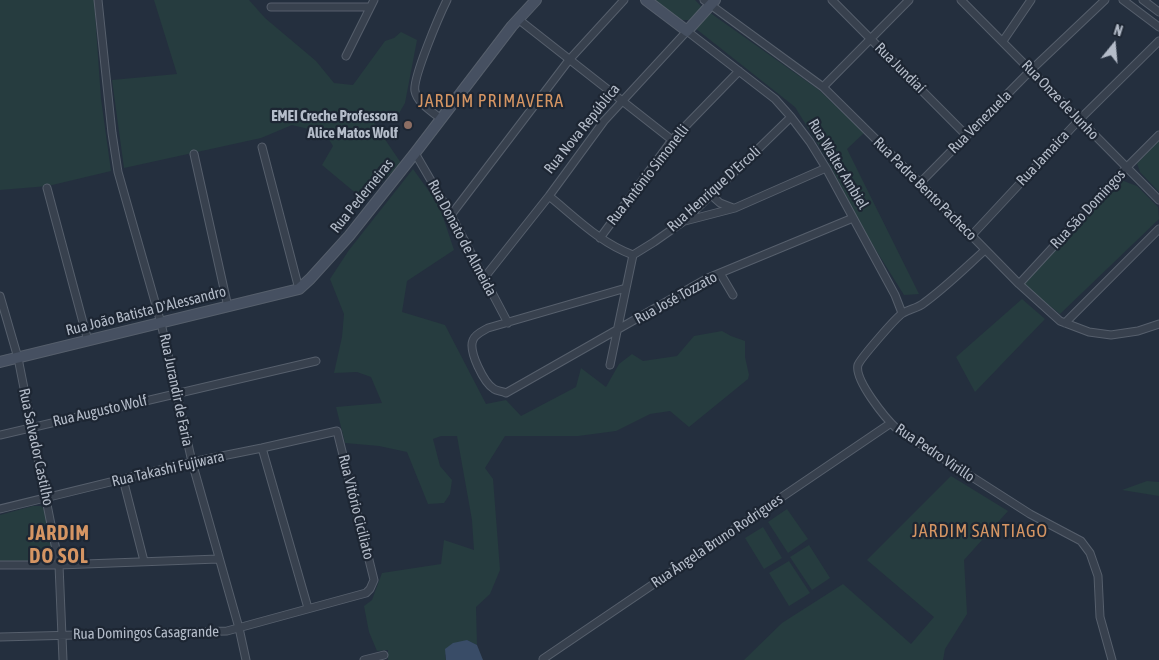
<!DOCTYPE html>
<html>
<head>
<meta charset="utf-8">
<style>
	body { margin:0 }
	#map { position:relative; width:1159px; height:660px; overflow:hidden; background:#242f3e; font-family:"Asap Condensed",sans-serif }
	canvas { display:block }
	.north { position:absolute; left:1089px; top:20px; width:50px; height:50px; -webkit-text-stroke:4px #1d2633; paint-order:stroke; rotate:17deg; font-size:14px; font-weight:700; line-height:20px; text-align:center; color:#b4bcc9 }
	.north::after { content:''; display:block; margin:auto; width:18px; height:22px; background:#b4bcc9; clip-path:polygon(50% 0,100% 100%,50% 72%,0 100%) }
</style>
</head>
<body>
<div id="map">
<canvas width="1159" height="660"></canvas>
<div class="north">N</div>
</div>
<script>
const ctx = document.querySelector('canvas').getContext('2d');
ctx.lineJoin = 'round';
function fill(path, color) { ctx.fillStyle = color; ctx.fill(path, 'evenodd'); }
function trace(path, color, width, dash) { ctx.strokeStyle = color; ctx.lineWidth = width; ctx.lineCap = dash ? 'butt' : 'round'; ctx.setLineDash(dash || []); ctx.stroke(path); }
function label(font, color, halo, rows, align = 'center') {
  ctx.font = font + ' "Asap Condensed",sans-serif'; ctx.lineWidth = 4.5; ctx.setLineDash([]); ctx.textBaseline = 'middle'; ctx.strokeStyle = halo; ctx.fillStyle = color; for (const [text, x, y, turn = 0] of rows) {
    ctx.save(); ctx.translate(x, y); ctx.rotate((+turn || 0) * Math.PI / 180); ctx.textAlign = isNaN(turn) ? turn : align; if (halo) ctx.strokeText(text, 0, 0); ctx.fillText(text, 0, 0); ctx.restore();
  }
}
const green = new Path2D(`
	M0 0H94L101 99 111 171 48 186 0 190Z
	M154 0H249L265 18 316 61 334 83 353 85 385 41 394 38 401 32 417 40 405 103 394 122 380 118 374 123 401 163 364 200 322 165 333 146 325 133 292 125 261 138 124 168 112 80 177 74Z
	M653 0H695L702 7 689 20H680Z
	M709 12 819 90 864 133 847 149 919 294 904 295 864 231 827 159 795 107 695 28Z
	M1159 141V192L1140 172 1137 163Z
	M413 169 439 205 454 250 407 281 402 312 445 325 486 404 506 400 521 416 576 387 581 368 606 387 619 364 632 354 643 361 677 356 694 336 722 331 731 336 745 341V357L749 375 748 379 689 427 670 411 650 414 616 431 578 436H505L485 468 493 479 500 570 490 594 476 607 477 645 467 640 445 655 446 660H388V650L377 651 369 632 364 606 372 600 382 573 441 564 444 540 474 550 472 520 457 436H441L433 439 440 466 452 480 450 494 444 503 428 504 407 452 379 446 345 443 336 407 382 403 371 377 357 372 334 373 342 337 344 314 330 279 349 250Z
	M1121 180 1137 186 1158 207 1159 219 1060 314 1023 284Z
	M1022 299 1045 319 975 392 956 357Z
	M951 476 1008 511 964 560 967 614 945 649 943 660H744L782 623 843 584 911 644 934 617 867 560Z
	M1147 481 1159 482V496L1122 490Z
	M33 506H41L46 512 55 557 49 562 0 563V515Z
	M787 509 808 539 788 553 768 522Z
	M763 527 782 558 764 569 745 538Z
	M809 545 830 578 812 590 790 557Z
	M789 561 810 593 789 606 769 573Z`);
const water = new Path2D(`
	M467 640 477 645 483 660H446L445 649 453 643Z`);
const street = new Path2D(`
	M98 0 112 133 118 172 161 323 192 462 239 628 246 660
	M704 0 823 87 920 183 1019 284 1060 321 1089 332 1111 335 1138 331 1159 324
	M832 0 967 136
	M961 0 1159 200
	M1123 0 1159 27
	M1143 0 1159 12
	M271 7H370
	M518 19 672 140
	M1003 41 1031 0
	M346 56 374 0
	M823 87 909 0
	M441 119C433 112 417 103 415 91 412 79 440 14 447 0
	M262 147 299 289
	M415 153 451 215 508 323
	M194 154 228 307
	M920 183 1030 71 1105 0
	M47 188 88 341
	M711 195 720 203 733 208
	M549 196C575 217 600 243 633 255
	M451 215 569 60 624 0
	M685 221 735 208 826 168
	M972 235 1079 120 1159 41
	M600 238 672 140 739 71
	M985 250C965 268 946 287 924 303 918 308 910 309 903 313 897 316 860 359 858 365 854 380 886 419 897 429L1030 514 1081 541 1090 553 1098 576 1100 617 1112 660
	M633 255 654 242 684 221 791 117
	M720 273 733 295
	M484 278 549 196 604 121 687 31 775 99 791 117 810 142 826 168 895 295 902 313
	M1019 284 1126 168 1159 135
	M626 288 488 328C483 331 475 334 473 340 468 351 484 383 494 389 497 391 502 391 506 393L708 278 853 218
	M0 296 18 358 59 565 63 660
	M1065 323 1159 229
	M610 365 633 255
	M0 435 316 361
	M262 448 308 608
	M123 479 144 561
	M0 509 192 462 262 448 337 431 374 580 370 589 366 593 227 631 0 637
	M0 565H59L218 559
	M543 659 891 423
	M364 660 384 655`);
const secondary = new Path2D(`
	M646 0 687 31 715 0
	M0 362 299 289 310 279 349 236 415 153 512 26 536 0`);
const markers = [
	[408,125,5,"#8d6e63"]
];
const streetNames = [
	["Rua Jundiaí",900,68,45],
	["Rua Onze de Junho",1060,100,46],
	["Rua Venezuela",980,122,-45],
	["Rua Nova República",582,129,-51],
	["Rua Jamaica",1043,158,-47],
	["Rua Walter Ambiel",838,164,59],
	["Rua Antônio Simonelli",648,175,-52],
	["Rua Henrique D'Ercoli",714,189,-42],
	["Rua Padre Bento Pacheco",925,189,45],
	["Rua Pederneiras",362,196,-51],
	["Rua São Domingos",1088,209,-47],
	["Rua Donato de Almeida",462,238,62],
	["Rua José Tozzato",676,298,-29],
	["Rua João Batista D'Alessandro",146,311,-14],
	["Rua Jurandir de Faria",176,390,78],
	["Rua Augusto Wolf",100,411,-13],
	["Rua Salvador Castilho",36,447,78],
	["Rua Pedro Virillo",935,453,34],
	["Rua Takashi Fujiwara",168,469,-13],
	["Rua Vitório Ciciliato",356,507,76],
	["Rua Ângela Bruno Rodrigues",717,541,-34],
	["Rua Domingos Casagrande",146,633,-1]
];
const poiNames = [
	["EMEI Creche Professora",398,116],
	["Alice Matos Wolf",398,133]
];
const quarterNames = [
	["JARDIM PRIMAVERA",491,101],
	["JARDIM SANTIAGO",980,531]
];
const districtNames = [
	["JARDIM",59,534],
	["DO SOL",59,557]
];
fill(green, '#263c3f');
fill(water, '#394c67');
trace(street, '#565f6c', 9);
trace(secondary, '#565f6c', 12);
trace(street, '#38414e', 7);
trace(secondary, '#465061', 10);
for (const [x, y, r, color] of markers) { const dot = new Path2D(); dot.arc(x, y, r, 0, 2 * Math.PI); ctx.fillStyle = color; ctx.fill(dot); trace(dot, '#1d2633', 2); }
label('15px', '#b4bcc9', '#1d2633', streetNames);
label('bold 15px', '#b4bcc9', '#1d2633', poiNames, 'right');
ctx.letterSpacing = '1px';
label('18px', '#d59563', '#1d2633', quarterNames);
ctx.letterSpacing = '0px';
ctx.letterSpacing = '1px';
label('bold 20px', '#d59563', '#1d2633', districtNames);
ctx.letterSpacing = '0px';
</script>
</body>
</html>
